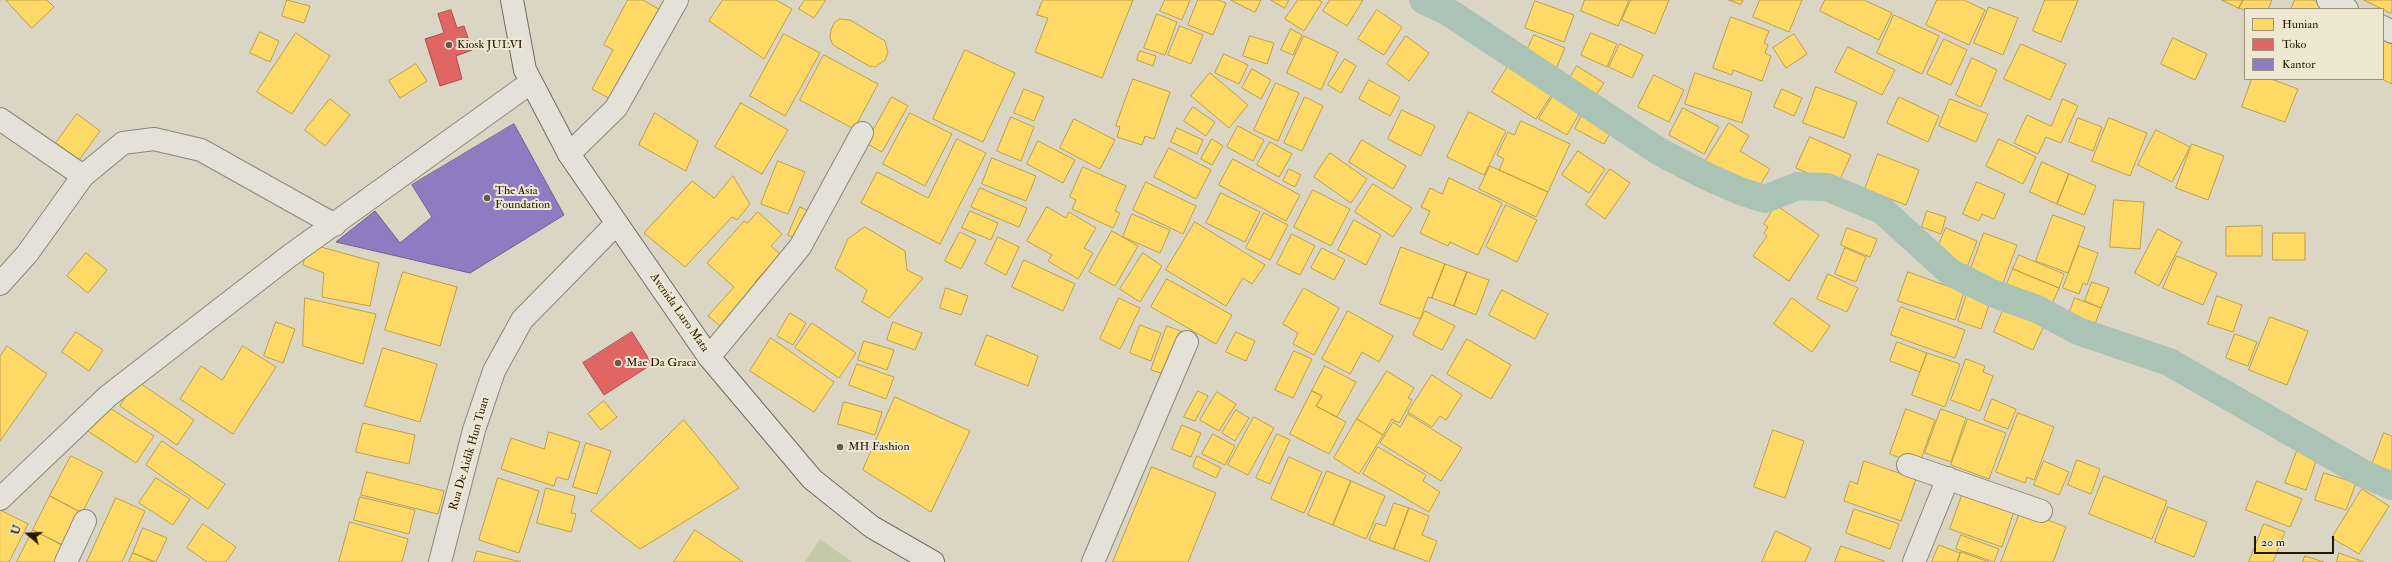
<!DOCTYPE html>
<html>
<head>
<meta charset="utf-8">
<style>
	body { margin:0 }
	#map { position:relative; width:2392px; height:562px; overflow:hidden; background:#dbd6c4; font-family:"IM FELL Double Pica",serif }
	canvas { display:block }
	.legend { position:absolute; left:2244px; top:8px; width:140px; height:72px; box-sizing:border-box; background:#eee8d2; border:1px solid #9e947e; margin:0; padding:5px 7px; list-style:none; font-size:12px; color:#271701 }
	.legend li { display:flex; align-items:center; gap:8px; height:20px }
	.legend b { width:20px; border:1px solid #9e947e }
	.north { position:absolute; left:8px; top:514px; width:40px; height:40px; -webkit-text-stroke:3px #eee8d2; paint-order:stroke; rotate:289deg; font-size:11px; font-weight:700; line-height:16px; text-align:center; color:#271701 }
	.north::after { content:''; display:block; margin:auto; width:14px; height:18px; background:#271701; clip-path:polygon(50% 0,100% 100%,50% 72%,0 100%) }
	.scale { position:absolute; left:2254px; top:536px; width:80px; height:18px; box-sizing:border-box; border:2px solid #271701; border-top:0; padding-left:5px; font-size:12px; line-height:14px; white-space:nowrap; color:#271701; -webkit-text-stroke:3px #eee8d2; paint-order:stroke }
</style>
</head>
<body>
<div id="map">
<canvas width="2392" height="562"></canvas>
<ul class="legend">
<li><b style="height:11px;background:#ffd966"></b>Hunian</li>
<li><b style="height:11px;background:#e06666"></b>Toko</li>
<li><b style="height:11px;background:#8e7cc3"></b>Kantor</li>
</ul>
<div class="north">U</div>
<div class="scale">20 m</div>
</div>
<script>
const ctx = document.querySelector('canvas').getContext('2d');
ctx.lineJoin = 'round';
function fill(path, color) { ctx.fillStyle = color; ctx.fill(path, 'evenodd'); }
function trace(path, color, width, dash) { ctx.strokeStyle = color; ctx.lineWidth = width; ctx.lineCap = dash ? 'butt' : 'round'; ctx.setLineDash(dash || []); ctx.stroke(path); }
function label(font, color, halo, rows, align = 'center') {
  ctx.font = font + ' "IM FELL Double Pica",serif'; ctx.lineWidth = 4; ctx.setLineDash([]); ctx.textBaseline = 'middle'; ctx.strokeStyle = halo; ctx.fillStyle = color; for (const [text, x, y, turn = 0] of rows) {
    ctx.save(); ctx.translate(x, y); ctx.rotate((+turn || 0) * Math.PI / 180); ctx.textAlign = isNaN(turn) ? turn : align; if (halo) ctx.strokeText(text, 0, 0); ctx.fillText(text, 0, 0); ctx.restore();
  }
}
const green = new Path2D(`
	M820 539 852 562H805Z`);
const homes = new Path2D(`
	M6 0H47L54 7 32 28Z
	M287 0 310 6 304 23 282 16Z
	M628 0H643L662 11 614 101 592 89 613 50 604 45Z
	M723 0H776L792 9 764 59 709 21Z
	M805 0H826L814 18 799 9Z
	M1043 0H1133L1102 78 1035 52 1048 18 1037 15Z
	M1165 0H1190L1182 20 1160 11Z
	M1198 0H1218L1226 3 1213 35 1188 25Z
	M1231 0H1261L1255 12Z
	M1271 0H1289L1285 8Z
	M1298 0H1319L1322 2 1304 31 1285 19Z
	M1330 0H1363L1347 26 1323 11Z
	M1585 0H1629L1618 26 1581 11Z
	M1631 0H1669L1655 34 1622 20Z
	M1729 0H1743L1741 4Z
	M1760 0H1802L1789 32 1753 17Z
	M1825 0H1864L1892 13 1879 40 1820 11Z
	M1937 0H1964L1985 10 1969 45 1926 25Z
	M2045 0H2078L2061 42 2033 31Z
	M2222 0H2243L2239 8Z
	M2243 0H2272L2268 9 2245 10 2239 8Z
	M2295 0H2313L2332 9H2291Z
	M2364 0H2392V12L2391 13Z
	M1535 1 1574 15 1564 42 1525 28Z
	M1989 7 2018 18 2003 55 1974 43Z
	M1377 10 1402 27 1384 55 1358 39Z
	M1157 14 1177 22 1165 55 1144 48Z
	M1894 15 1939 36 1922 74 1877 53Z
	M1731 17 1769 31 1764 43 1768 45 1765 53 1771 56 1762 81 1733 70 1732 75 1713 68Z
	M840 19 850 20 885 41 888 53 885 60 875 67 869 66 833 45 830 38 831 30 834 23Z
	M1180 26 1203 35 1191 64 1168 55Z
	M1291 29 1302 35 1293 55 1281 50Z
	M260 32 279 41 270 62 250 53Z
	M296 33 330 56 292 114 257 92Z
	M1591 33 1617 44 1607 67 1581 55Z
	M784 34 820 53 785 116 750 96Z
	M1794 34 1807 54 1786 68 1773 48Z
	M2383 34 2392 38V84L2382 79Z
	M1534 35 1565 48 1555 71 1524 57Z
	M1250 36 1274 43 1267 64 1243 56Z
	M1304 36 1338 52 1321 90 1287 73Z
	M1406 36 1429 53 1409 81 1387 64Z
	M2173 38 2207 54 2195 80 2161 64Z
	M1944 39 1967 50 1951 85 1927 74Z
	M1620 44 1643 55 1632 78 1609 67Z
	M2021 44 2066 64 2050 100 2004 79Z
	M1848 47 1895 70 1882 95 1835 72Z
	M965 50 1015 73 983 142 933 119Z
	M1140 51 1156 56 1153 66 1137 60Z
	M1224 54 1248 65 1239 84 1215 73Z
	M824 55 878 84 854 129 800 100Z
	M1972 58 1997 70 1981 107 1956 95Z
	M1345 59 1356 66 1341 93 1328 85Z
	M1510 63 1554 91 1536 119 1492 92Z
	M416 64 427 81 400 98 389 81Z
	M1577 66 1604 83 1591 103 1565 86Z
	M1252 69 1271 80 1261 99 1242 88Z
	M1210 73 1248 105 1229 128 1191 96Z
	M1695 73 1752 92 1742 123 1685 104Z
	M1654 75 1684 90 1669 122 1638 107Z
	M1133 79 1170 92 1154 139 1145 136 1142 145 1117 137 1120 127 1116 126Z
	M2252 79H2271L2298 89 2285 122 2242 107Z
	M1369 80 1400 97 1390 116 1359 99Z
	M1276 83 1299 93 1278 141 1254 130Z
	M1816 87 1857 102 1844 138 1803 123Z
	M1558 88 1585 104 1567 135 1539 119Z
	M1024 89 1044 97 1034 121 1014 113Z
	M1782 89 1802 98 1794 116 1774 107Z
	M892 97 908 106 882 152 866 143Z
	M1305 97 1323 106 1302 151 1284 143Z
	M1899 97 1939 116 1928 142 1887 123Z
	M330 99 350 115 325 146 305 130Z
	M1950 99 1988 114 1976 142 1939 126Z
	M2063 99 2078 106 2061 143 2046 137 2038 154 2014 143 2027 115 2051 126Z
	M741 103 788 130 762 174 715 147Z
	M1193 107 1215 122 1206 136 1184 121Z
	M1586 107 1616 123 1604 144 1575 129Z
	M1683 108 1719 127 1704 154 1669 135Z
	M1402 110 1435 126 1421 156 1388 139Z
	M1469 112 1506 131 1484 175 1447 157Z
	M655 113 698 141 686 171 639 145Z
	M910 113 952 134 925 186 883 164Z
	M77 114 100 131 79 160 56 143Z
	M1011 117 1034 127 1021 161 997 151Z
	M2078 118 2102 127 2093 151 2069 142Z
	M2109 118 2147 133 2130 176 2092 161Z
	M1074 119 1115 140 1100 169 1060 148Z
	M1521 121 1570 144 1548 192 1499 170 1504 159 1497 155 1508 132 1514 135Z
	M1729 123 1749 136 1740 151 1770 169 1755 193 1705 162Z
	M1238 126 1264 140 1253 161 1227 147Z
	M1177 128 1203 140 1197 154 1171 142Z
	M2156 130 2190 147 2172 182 2138 165Z
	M1810 137 1851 155 1837 186 1796 168Z
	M957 139 986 153 940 244 861 203 877 172 928 198Z
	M1212 139 1223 146 1212 165 1201 159Z
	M1999 139 2036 157 2023 184 1986 166Z
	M1362 140 1406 166 1393 189 1349 162Z
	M1038 141 1075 160 1063 183 1027 164Z
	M1270 142 1292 154 1279 177 1257 165Z
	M2192 144 2224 156 2208 200 2176 188Z
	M1169 148 1211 170 1196 199 1154 177Z
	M1578 151 1605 169 1589 193 1562 175Z
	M1330 153 1367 179 1351 203 1314 177Z
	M1878 154 1919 170 1906 205 1865 189Z
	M992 158 1036 176 1026 201 982 184Z
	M1233 159 1300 195 1286 221 1219 185Z
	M778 161 805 172 788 214 761 204Z
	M2042 162 2069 174 2057 204 2030 192Z
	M1490 166 1548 192 1536 217 1479 189Z
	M1083 167 1126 186 1115 211 1120 213 1113 228 1072 209 1076 200 1070 197Z
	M1289 169 1301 175 1295 187 1283 181Z
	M1610 169 1630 183 1605 219 1586 205Z
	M2069 174 2096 186 2084 215 2057 204Z
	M733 176 750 204 737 220 732 217 685 267 644 233 692 181 714 198Z
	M1449 178 1502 203 1478 255 1450 242 1448 246 1420 233 1430 211 1421 207 1430 188 1442 194Z
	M1146 182 1196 206 1183 234 1133 210Z
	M1977 182 2005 194 1994 219 1982 214 1979 221 1963 214Z
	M1373 184 1412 208 1393 237 1355 212Z
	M980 188 1027 208 1019 227 971 207Z
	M1313 190 1350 209 1331 246 1294 227Z
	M1221 193 1260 212 1245 242 1206 223Z
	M2114 200 2144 202 2140 249 2110 247Z
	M1506 205 1537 220 1517 262 1486 247Z
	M1776 205 1819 235 1789 281 1753 256 1767 236 1764 233 1768 227 1764 224Z
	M800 207 810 212 798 240 788 235Z
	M1047 207 1066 218 1069 212 1096 228 1084 248 1093 253 1078 279 1048 261 1052 255 1027 241Z
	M970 211 998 223 991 240 962 228Z
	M1927 211 1946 217 1941 234 1922 227Z
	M758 212 782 234 771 246 780 254 755 282 760 287 724 329 708 316 734 287 707 263 744 221 747 223Z
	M1264 213 1288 225 1270 260 1246 248Z
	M1132 214 1170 230 1160 253 1123 237Z
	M2053 215 2085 227 2068 273 2036 261Z
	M1354 220 1381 235 1366 265 1338 250Z
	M1195 222 1265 265 1252 284 1243 278 1226 306 1166 270Z
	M2262 226V256H2226V227Z
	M865 227 905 251 907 270 923 278 889 318 862 302 867 290 835 268 848 239Z
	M1847 228 1877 239 1870 257 1841 245Z
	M1946 228 1977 241 1966 270 1934 256Z
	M2158 229 2182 242 2159 286 2135 273Z
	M1112 231 1138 246 1115 286 1089 272Z
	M960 232 976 240 961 269 945 261Z
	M1984 233 2017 245 2002 286 1969 274Z
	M2273 233H2305V260H2273Z
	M1292 234 1315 246 1300 275 1277 264Z
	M998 237 1019 247 1006 275 985 264Z
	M310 244 379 263 370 306 322 297 324 273 303 265Z
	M2079 246 2098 253 2087 285 2083 283 2079 294 2063 288Z
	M1401 247 1445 264 1432 298 1428 297 1420 319 1380 304Z
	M1322 248 1345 260 1334 280 1311 268Z
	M1845 248 1866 257 1856 282 1835 274Z
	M86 253 107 270 88 293 67 276Z
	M1143 253 1162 266 1140 302 1120 289Z
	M2019 255 2064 274 2059 288 2013 269Z
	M2177 256 2217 273 2203 305 2163 288Z
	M1024 260 1075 284 1063 311 1012 287Z
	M1445 264 1467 272 1454 306 1432 298Z
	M2013 269 2059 288 2050 308 2005 289Z
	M403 272 457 287 440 346 385 330Z
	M1467 272 1489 280 1476 315 1454 306Z
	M1908 272 1964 292 1955 320 1898 301Z
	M1828 274 1858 288 1847 312 1817 299Z
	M1167 279 1232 315 1216 344 1151 307Z
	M2092 282 2109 288 2101 308 2085 301Z
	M946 288 968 296 961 315 940 308Z
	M1304 288 1339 308 1314 355 1293 344 1298 333 1283 324Z
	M1502 290 1548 314 1535 339 1489 315Z
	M1967 294 1990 302 1981 329 1958 321Z
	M2217 296 2242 305 2233 332 2208 324Z
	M305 298 376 314 363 364 303 346Z
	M1119 298 1140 308 1120 349 1100 339Z
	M1792 298 1830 326 1812 352 1774 324Z
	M2075 298 2101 308 2092 332 2066 322Z
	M2006 303 2019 309 2022 305 2048 316 2033 350 1994 332Z
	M1901 307 1965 330 1955 358 1891 335Z
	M1348 311 1393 336 1379 362 1362 352 1350 374 1322 359Z
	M1425 311 1455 326 1442 350 1413 335Z
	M790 313 806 323 793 345 777 336Z
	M2270 317 2308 331 2287 385 2249 370Z
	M276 322 295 329 283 363 264 356Z
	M893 322 922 333 915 350 887 340Z
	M812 323 856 353 839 378 795 348Z
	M1140 325 1161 333 1151 361 1130 353Z
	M1167 326 1183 332 1167 375 1151 370Z
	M76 332 103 350 89 371 62 352Z
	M1236 332 1255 341 1246 361 1226 352Z
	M2235 334 2257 342 2248 366 2226 358Z
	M987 335 1038 356 1028 386 975 365Z
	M771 338 834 382 814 412 750 371Z
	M1467 339 1511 365 1491 399 1447 374Z
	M864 341 894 350 887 370 858 360Z
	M1897 342 1927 353 1920 372 1890 361Z
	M7 346 47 374 0 441V357Z
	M243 346 276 367 233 434 180 399 201 366 222 380Z
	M383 348 437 364 420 422 365 406Z
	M1294 351 1312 359 1293 398 1275 390Z
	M1927 353 1960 364 1945 407 1912 395Z
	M1966 359 1985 366 1983 372 1993 376 1980 411 1951 400Z
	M857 364 894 377 886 399 849 385Z
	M1325 366 1356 382 1337 417 1316 406 1322 396 1312 391Z
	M1387 371 1414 388 1408 398 1412 400 1399 423 1392 419 1383 435 1357 419Z
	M1432 375 1462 395 1446 420 1440 416 1432 427 1408 412Z
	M137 381 194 420 177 445 120 406Z
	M1198 391 1208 396 1195 421 1184 417Z
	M1312 391 1322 396 1316 406 1346 422 1329 454 1290 434Z
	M1217 392 1236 404 1219 431 1200 420Z
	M895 397 970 431 931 512 863 470Z
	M1992 399 2016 409 2008 429 1984 420Z
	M604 401 617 417 601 430 588 414Z
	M844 402 882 412 875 435 838 424Z
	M105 405 154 436 136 463 88 431Z
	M1906 409 1935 420 1919 465 1890 454Z
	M1941 409 1966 418 1951 462 1925 453Z
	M1236 410 1249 418 1235 441 1222 433Z
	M2018 413 2054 427 2034 480 2027 477 2025 483 1996 472Z
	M1408 414 1462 448 1441 481 1380 443 1393 422 1400 427Z
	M1254 417 1274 428 1248 475 1228 465Z
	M1357 419 1383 435 1359 474 1334 458Z
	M1968 419 2006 433 1989 479 1951 465Z
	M684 420 739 488 640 549 591 511Z
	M363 423 415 435 409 464 356 452Z
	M1182 425 1201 433 1191 457 1172 449Z
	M1773 430 1804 441 1785 498 1754 487Z
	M549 432 580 442 568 480 557 477 554 486 501 469 511 438 544 449Z
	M2384 433 2392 436V484L2368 475Z
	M1213 434 1235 446 1225 465 1202 454Z
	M1277 434 1290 440 1270 484 1256 478Z
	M162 441 225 484 208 509 146 465Z
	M586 443 611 451 597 494 573 487Z
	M2300 443 2320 450 2306 490 2285 483Z
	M1378 447 1426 475 1423 481 1440 492 1429 512 1363 474Z
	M71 456 103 472 82 513 50 496Z
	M1197 456 1221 468 1216 478 1193 467Z
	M1289 457 1322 472 1304 513 1271 499Z
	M2077 460 2100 469 2091 494 2068 485Z
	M1864 461 1916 479 1901 521 1844 501 1850 481 1857 484Z
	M2044 461 2069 472 2059 495 2034 485Z
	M1152 467 1216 493 1188 562H1113Z
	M1327 471 1351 481 1333 525 1308 515Z
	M367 472 444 491 438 514 361 495Z
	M2324 473 2356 483 2346 510 2315 500Z
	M2104 476 2167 501 2152 539 2089 514Z
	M156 478 190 499 173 525 139 503Z
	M498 478 539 491 519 553 479 540Z
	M1351 481 1385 496 1366 539 1333 525Z
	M2257 481 2302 499 2290 527 2246 510Z
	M546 488 575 496 571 513 576 514 571 532 537 523Z
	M2362 489 2389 506 2359 554 2332 538Z
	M1964 490 2015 508 2002 547 1950 529Z
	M50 496 82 513 65 546 33 530Z
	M360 497 415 510 409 534 354 520Z
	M116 498 145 511 122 562H87Z
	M1394 503 1409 508 1394 549 1369 540 1376 523 1385 526Z
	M2168 507 2207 522 2194 557 2155 542Z
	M1409 508 1429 516 1422 535 1437 541 1429 562 1394 549Z
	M1854 509 1899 524 1890 549 1846 533Z
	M0 510 28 524 9 562H0Z
	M2021 510 2066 527 2053 562H2001Z
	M350 522 408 539 402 562H339Z
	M203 524 236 547 226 562H207L187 548Z
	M2264 524 2285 532 2273 562H2249Z
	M143 528 167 538 156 562 133 553Z
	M33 530 71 550 65 562H17Z
	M695 530 743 562H674Z
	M1776 531 1811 548 1805 562H1762Z
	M1961 535 1999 549 1994 562 1956 549Z
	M1939 545 1960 553 1957 562H1932Z
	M1841 546 1884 561V562H1835Z
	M477 551 521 562H474Z
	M1961 552 1989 562H1958Z
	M133 553 154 562H129Z
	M2339 553 2364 562H2337Z
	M2305 556 2324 562H2303Z`);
const shops = new Path2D(`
	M451 10 457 28 464 26 472 50 456 56 462 79 440 86 425 39 444 33 438 14Z
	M632 332 652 364 604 395 583 363Z`);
const offices = new Path2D(`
	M514 124 564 215 470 273 336 242 375 211 400 243 432 217 412 185Z`);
const canal = new Path2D(`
	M1423 0 1450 13 1660 152 1706 176 1740 191 1765 199 1798 186 1827 187 1882 210 1950 272 1992 293 2037 309 2078 331 2169 362 2364 474 2392 486`);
const street = new Path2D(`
	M2328 0 2347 9
	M2383 27 2392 32
	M0 119 83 176
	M569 154 616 108 677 0
	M0 284 27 254 83 176 123 143 154 139 201 150 335 225
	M709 357 800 247 862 133
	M1908 465 2041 511
	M0 499 108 396 288 257 530 83
	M66 562 85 521
	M440 562 474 430 494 371 522 320 616 224
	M1093 562 1187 342
	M1914 562 1948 478`);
const secondary = new Path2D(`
	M512 0 525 70 569 154 709 357 812 479 872 527 933 562`);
const markers = [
	[449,45,4,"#665a45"],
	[487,198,4,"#665a45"],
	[618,363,4,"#665a45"],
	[840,447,4,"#665a45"]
];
const poiNames = [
	["Kiosk JULVI",457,45],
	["The Asia",495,191],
	["Foundation",495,205],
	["Mae Da Graca",626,363],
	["MH Fashion",848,447]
];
const streetNames = [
	["Avenida Luro Mata",679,313,55],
	["Rua De Aidik Hun Tuan",470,454,-74]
];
fill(green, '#c4caa8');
fill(homes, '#ffd966');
trace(homes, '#be9f48', 1);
fill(shops, '#e06666');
trace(shops, '#a84e48', 1);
fill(offices, '#8e7cc3');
trace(offices, '#6f5e89', 1);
trace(canal, '#abc3b4', 28);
trace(street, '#8b8679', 24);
trace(secondary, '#716c5f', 24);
trace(street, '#e4e1d8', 22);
trace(secondary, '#e4e1d8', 22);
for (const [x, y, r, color] of markers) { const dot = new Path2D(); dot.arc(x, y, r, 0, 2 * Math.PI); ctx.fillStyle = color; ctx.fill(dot); trace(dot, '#eee8d2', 1.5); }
label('12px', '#271701', '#eee8d2', poiNames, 'left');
label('12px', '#271701', '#eee8d2', streetNames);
</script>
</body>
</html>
